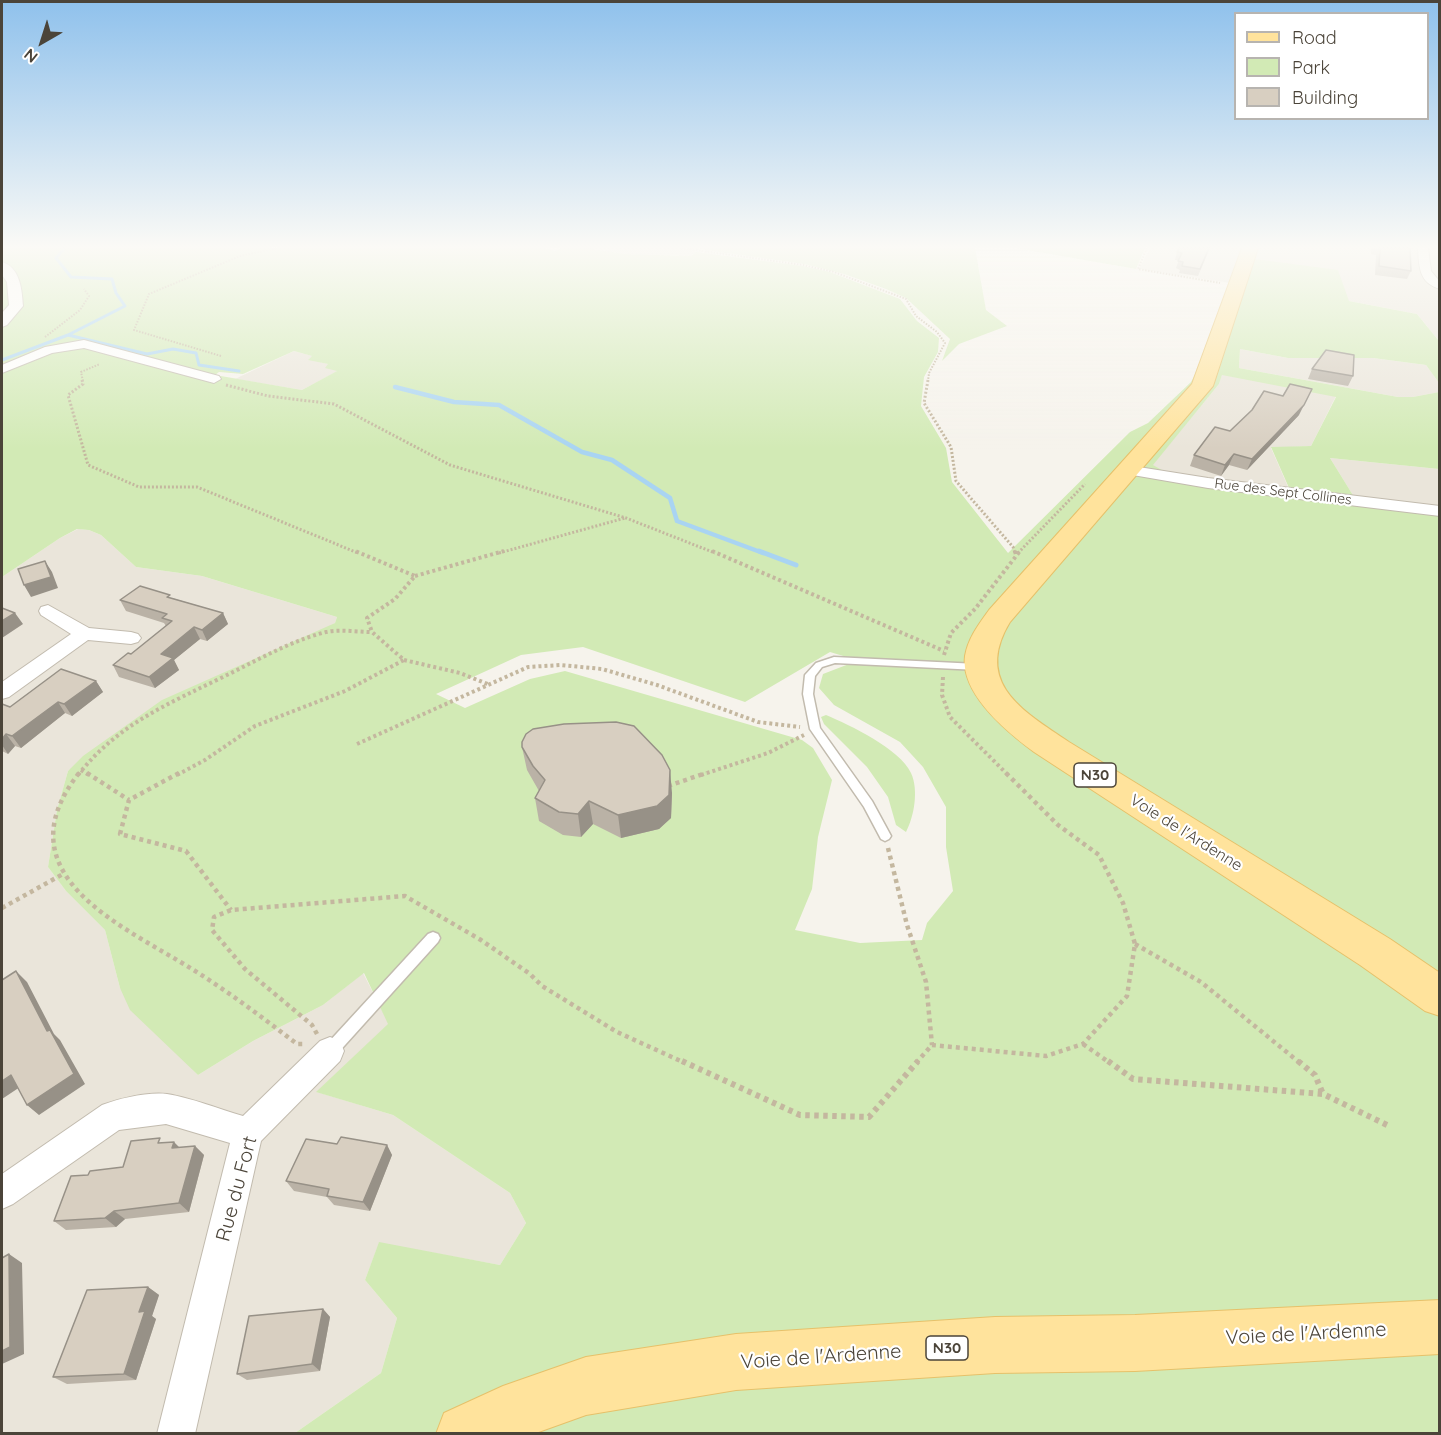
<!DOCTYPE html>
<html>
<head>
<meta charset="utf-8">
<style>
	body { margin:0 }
	#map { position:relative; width:1441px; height:1435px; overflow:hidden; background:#f6f3ec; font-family:Quicksand,sans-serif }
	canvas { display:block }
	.frame { position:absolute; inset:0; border:3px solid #4b4439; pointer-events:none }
	.legend { position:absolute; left:1234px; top:12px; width:195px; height:108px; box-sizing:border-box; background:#fff; border:2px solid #b7b4b0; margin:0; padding:8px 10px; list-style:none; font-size:18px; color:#4b4439 }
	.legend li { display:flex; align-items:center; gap:12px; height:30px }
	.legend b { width:30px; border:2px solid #b7b4b0 }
	.north { position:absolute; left:12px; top:12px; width:60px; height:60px; -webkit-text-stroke:4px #fff; paint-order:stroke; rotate:219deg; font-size:16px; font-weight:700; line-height:24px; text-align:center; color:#4b4439 }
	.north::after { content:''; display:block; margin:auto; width:21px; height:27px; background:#4b4439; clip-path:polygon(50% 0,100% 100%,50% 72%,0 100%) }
</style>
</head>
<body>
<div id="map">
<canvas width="1441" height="1435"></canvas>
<div class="frame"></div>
<ul class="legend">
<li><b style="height:8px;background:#ffe39c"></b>Road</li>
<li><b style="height:16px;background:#d2eab5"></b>Park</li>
<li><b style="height:16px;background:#d8cfc1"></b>Building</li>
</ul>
<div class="north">N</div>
</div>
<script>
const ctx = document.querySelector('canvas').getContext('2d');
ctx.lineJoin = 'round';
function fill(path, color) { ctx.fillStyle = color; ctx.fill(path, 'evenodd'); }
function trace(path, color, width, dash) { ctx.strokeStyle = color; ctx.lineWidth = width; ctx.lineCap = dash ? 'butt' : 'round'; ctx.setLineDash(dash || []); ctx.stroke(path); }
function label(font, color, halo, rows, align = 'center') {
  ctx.font = font + ' Quicksand,sans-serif'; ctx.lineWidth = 4.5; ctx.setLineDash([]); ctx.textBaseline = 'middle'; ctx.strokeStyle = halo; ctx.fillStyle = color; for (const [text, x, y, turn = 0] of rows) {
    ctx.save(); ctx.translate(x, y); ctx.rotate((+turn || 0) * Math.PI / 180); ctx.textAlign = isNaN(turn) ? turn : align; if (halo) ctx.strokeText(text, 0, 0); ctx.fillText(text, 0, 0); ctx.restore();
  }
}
const residential = new Path2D(`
	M586 248H700L691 256 625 254Z
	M1150 248H1439V341L1417 314 1349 301 1249 272 1230 283 1139 269Z
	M1240 349 1288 358H1373L1426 365 1439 383V392L1413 397H1398L1239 368Z
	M294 351 313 356 309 359 328 364 338 371 302 390 235 379Z
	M1222 374 1336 396 1311 446 1271 448 1289 489 1169 474 1152 465 1219 384Z
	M1330 458 1439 469V515L1359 505Z
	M78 529 89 530 101 535 136 567 202 576 337 617 335 623 68 771 57 810 48 867 66 891 105 930 120 988 198 1075 253 1041 323 1005 363 973 389 1024 317 1092 393 1115 510 1193 526 1223 500 1265 379 1243 365 1280 397 1318 381 1373 295 1433 2 1434V577L60 538Z`);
const green = new Path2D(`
	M2 248H545L555 251 561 248H586L625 254 691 256 696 252 803 266 830 272 900 299 917 321 939 338 938 352 924 377 921 406 946 448 952 482 1008 553 1130 432 1148 423 1191 382 1242 289 1255 259 1338 270 1349 301 1417 314 1439 341V383L1426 365 1373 358H1288L1240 349 1239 368 1398 397H1413L1439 392V469L1330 458 1359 505 1439 515V1433H295L381 1373 397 1318 365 1280 379 1242 500 1265 526 1223 510 1193 393 1115 316 1092 388 1024 364 973 323 1005 253 1041 198 1075 130 1010 120 988 105 930 66 891 48 867 57 810 68 771 83 756 162 700 335 623 337 617 202 576 136 567 101 535 89 530 77 529 60 538 2 577ZM294 351 312 356 308 360 328 364 325 368 337 371 302 390 215 375 219 372 243 374ZM1222 375 1336 397 1311 446 1271 447 1289 488 1169 474 1153 465 1219 384ZM583 647 745 702 830 652 850 658 849 664 823 674 819 688 834 705 900 742 923 767 946 807V847L953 891 927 923 922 940 860 943 795 930 812 889 818 837 832 780 813 748 802 740 565 671 530 679 465 708 436 694 521 655Z
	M700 248H975L986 310 1007 326 959 344 942 361 950 339 906 298 886 289 844 274 804 264 699 249Z
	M1016 248H1145L1136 269Z
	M826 715C850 725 900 749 911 773 919 790 914 817 906 832L896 825 888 797 867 767 824 724 821 717Z`);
const streamFar2 = new Path2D(`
	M68 335 147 354 173 349 196 353 199 365 239 371
	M2 360 68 335 125 306 116 293 112 279 71 277 56 258 65 248`);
const streamFar1 = new Path2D(`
	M395 387 454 402 499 405 582 452 612 460 670 498 677 521 763 553`);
const stream = new Path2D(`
	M759 551 796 565`);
const pathFar4 = new Path2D(`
	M681 248 803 265 834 272 906 299 916 316 937 332 945 343 929 373 928 381
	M1147 248 1138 269 1220 283
	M45 337 80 310 89 296 84 289
	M221 356 134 330 149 294 240 256 277 248
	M83 381 81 372 100 364`);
const pathFar3 = new Path2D(`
	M82 380 83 384 68 395 88 465 139 487H197L358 553
	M928 380 924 403 951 447 956 481 1013 547 1015 553
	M226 385 268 396 334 404 450 465 626 518 715 553
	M499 553 625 518
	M1018 553 1085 484`);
const pathFar2 = new Path2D(`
	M712 551 944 651
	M1015 551 1016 555
	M415 576 504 551
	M944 655 951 633 975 609 1020 551
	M404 660 460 673 490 685
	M943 677 942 695 950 717 1008 775
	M357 744 528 667 561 665 602 669 657 685 758 722 800 727
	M81 770 89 775
	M78 775C118 724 168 704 225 676 258 660 290 641 326 632 341 629 357 632 372 632
	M177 775 205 760 255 726 345 691 404 660 372 632 367 618 395 599 415 576 355 551
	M701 775 768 753 804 735`);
const pathFar1 = new Path2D(`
	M79 773C0 874 121 925 192 969 229 992 263 1018 297 1044H303
	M87 773 129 800
	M179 773 129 800 120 834 186 851 231 910
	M668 786 706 773
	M888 848 907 925 926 982 932 1045
	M2 908 63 874
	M1135 944 1201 982 1300 1063
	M317 1034 312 1025 245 969 212 930 214 917 231 910 405 896 481 940 530 974 542 986 617 1032 685 1063
	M1083 1044 1110 1063
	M916 1063 932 1045 1046 1056 1083 1044 1127 996 1135 944 1123 903 1099 855 1058 825 1006 773`);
const path = new Path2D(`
	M682 1061 800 1115 869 1117 918 1061
	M1108 1061 1133 1079 1323 1094 1387 1125
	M1298 1061 1315 1075 1323 1094`);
const service = new Path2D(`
	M834 657 978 664 983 667 978 670 835 663 822 667 815 676 813 694 820 728 872 801 891 836 889 839 885 841 881 839 864 807 810 729 803 694 805 675 816 663Z
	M433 932 438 934 440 938 438 942 336 1055 331 1057 326 1055 324 1050 326 1045 428 934Z`);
const minor = new Path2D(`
	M1418 248H1428L1431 271 1440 282V289C1419 283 1419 267 1418 248Z
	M84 340 219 376 221 379 214 383 84 348 52 353 2 373V365L45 347Z
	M1126 465 1208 478 1440 506V516L1208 488 1121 473 1118 470Z
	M48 605 89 628 131 632 138 634 141 638 138 642 131 644 88 640 9 697 2 699V682L71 634 41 615 39 611 41 607Z
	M330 1037 340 1041 344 1051 340 1061 261 1141 195 1434H157L230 1143 166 1124 119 1130 13 1204 2 1209V1174L102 1105C121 1098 147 1092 167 1094 192 1098 219 1109 243 1116L320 1041Z`);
const tertiary = new Path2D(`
	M2 262C20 267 22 290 23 306L7 325 2 327V313L9 305 7 282 2 275Z`);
const primary = new Path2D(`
	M1242 248H1258L1213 386 1010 622C973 683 1023 711 1069 742L1390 939 1440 973V1016L1425 1011 1360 965 1034 752C1007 732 960 694 965 656 968 638 979 624 989 610L1192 384Z
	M1440 1300V1354L1135 1371 995 1373 736 1390 586 1415 533 1434H436L444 1413 503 1386 586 1357 736 1334 995 1317 1135 1315Z`);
const wall = new Path2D(`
	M1210 248 1198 276 1179 273 1180 270 1176 268 1179 260H1175L1177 252Z
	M1371 248H1410L1411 271 1407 279 1375 275 1376 255 1371 254Z
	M1312 369 1353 376 1348 386 1308 379Z
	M1299 415 1247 470 1229 465 1221 476 1190 466 1194 455 1230 431Z
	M172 598 223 613 228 624 207 641 200 639 174 660 179 670 155 688 119 677 113 665 131 654 166 626 164 623 126 611 120 600Z
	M96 681 103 692 72 716 65 713 21 748 15 746 8 754 2 751V704L10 707Z
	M522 747 672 793 671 818 659 829 621 838 593 824 581 837 563 835 539 821 535 798 539 791 527 770Z
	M165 1143 180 1148 195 1146 204 1155 189 1212 125 1219 116 1227 66 1230 54 1221 88 1175 123 1167Z
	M387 1145 392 1155 370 1211 334 1205 327 1197 294 1191 286 1181Z
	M148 1287 159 1295 152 1316 156 1319 136 1380 67 1384 53 1377Z
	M323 1309 330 1317 320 1371 247 1380 237 1374Z`);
const shadedWall = new Path2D(`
	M1312 389 1299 415 1247 470 1252 459Z
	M1234 454 1229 465 1221 476 1225 465Z
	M45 561 52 572 58 588 31 597 24 585Z
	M15 613 23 624 2 638V621Z
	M223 613 228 624 207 641 202 630Z
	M194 627 200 639 174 660 179 670 155 688 149 677 161 654Z
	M96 681 103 692 72 716 64 704Z
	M58 702 65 713 21 748 12 736Z
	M6 734 15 746 8 754 2 745V739Z
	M670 770 672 793 671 818 659 829 621 838 618 815Z
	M589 801 593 824 581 837 578 814Z
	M16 971 27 982 54 1034 60 1040 85 1084 39 1115 27 1105 47 1031Z
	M11 1075 23 1085 2 1099V1081Z
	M174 1142 184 1152 172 1148Z
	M387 1145 392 1155 370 1211 363 1202Z
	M195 1146 204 1155 189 1212 179 1203Z
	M114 1211 125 1219 116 1227 105 1218Z
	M9 1254 22 1263 24 1354 2 1364V1351Z
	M148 1287 159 1295 152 1316 156 1319 136 1380 124 1374 139 1312Z
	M323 1309 330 1317 320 1371 312 1364Z`);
const building = new Path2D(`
	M1179 248H1209L1200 269 1182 266 1183 262 1178 261 1182 253 1177 252Z
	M1380 248H1410L1411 271 1379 266Z
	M1326 350 1354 355 1353 376 1312 369Z
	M1290 384 1312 389 1304 405 1252 459 1234 454 1225 465 1194 455 1215 427 1230 431 1252 410 1264 391 1283 396Z
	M45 561 51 577 24 585 18 569Z
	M140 586 170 595 167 597 223 613 202 630 194 627 161 654 173 658 149 677 113 665 128 653 131 654 172 621 162 618 167 614 120 600Z
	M2 608 15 613 2 621Z
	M61 669 96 681 64 704 58 702 12 736 6 734 2 739V704L10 707Z
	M616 722 634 726 662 755 670 770 669 795 657 806 618 815 589 801 578 814 559 812 535 798 545 780 533 766 522 747V742L526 734 533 729 564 724Z
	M16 971 47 1031 50 1030 74 1074 27 1105 11 1075 2 1081V980Z
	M341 1137 387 1145 363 1202 327 1196 329 1189 286 1181 306 1139 337 1144Z
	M160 1138 158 1143 174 1142 172 1148 195 1146 179 1203 114 1211 105 1218 54 1221 71 1176 88 1175 90 1171 123 1167 131 1141Z
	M9 1254 10 1347 2 1351V1258Z
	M148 1287 139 1312 145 1311 124 1374 53 1377 87 1290Z
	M323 1309 312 1364 237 1374 249 1316Z`);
const farStreetnames = [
	["Rue des Sept Collines",1283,492,7]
];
const shields = [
	[1095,775,42],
	[947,1348,42]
];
const shieldNames = [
	["N30",1095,775],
	["N30",947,1348]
];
const streetNames = [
	["Voie de l'Ardenne",1186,833,32]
];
const nearStreetnames = [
	["Rue du Fort",237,1189,-75],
	["Voie de l'Ardenne",1306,1334,-3],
	["Voie de l'Ardenne",821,1357,-4]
];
fill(residential, '#eae5da');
fill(green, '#d2eab5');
trace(streamFar2, '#a9d4f2', 3);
trace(streamFar1, '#a9d4f2', 4.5);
trace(stream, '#a9d4f2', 5);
trace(service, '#c2bbae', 3);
trace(minor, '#c2bbae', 2);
trace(tertiary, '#c2bbae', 2);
trace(primary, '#e6c16a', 2);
trace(pathFar4, '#c4b79f', 2, [1.5, 1.5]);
trace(pathFar3, '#c4b79f', 3, [2, 2]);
trace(pathFar2, '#c4b79f', 4, [3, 3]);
trace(pathFar1, '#c4b79f', 4.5, [4, 4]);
trace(path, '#c4b79f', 6, [4.5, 4.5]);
fill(service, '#fff');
fill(minor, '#fff');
fill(tertiary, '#fff');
fill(primary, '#ffe39c');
fill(wall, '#bab2a6');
fill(shadedWall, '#979187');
fill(building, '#d8cfc1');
trace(building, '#979187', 1.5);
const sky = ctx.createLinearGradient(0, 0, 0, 449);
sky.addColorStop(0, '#8fc1ec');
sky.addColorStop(0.55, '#fbfaf6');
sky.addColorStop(1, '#fbfaf600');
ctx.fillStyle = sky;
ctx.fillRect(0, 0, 1441, 449);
label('14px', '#4b4439', '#fff', farStreetnames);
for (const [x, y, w] of shields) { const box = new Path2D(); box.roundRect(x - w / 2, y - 12, w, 24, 4.5); ctx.fillStyle = '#fff'; ctx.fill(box); trace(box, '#4b4439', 1.5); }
label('bold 15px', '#4b4439', null, shieldNames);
label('16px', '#4b4439', '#fff', streetNames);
label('20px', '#4b4439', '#fff', nearStreetnames);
</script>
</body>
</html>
